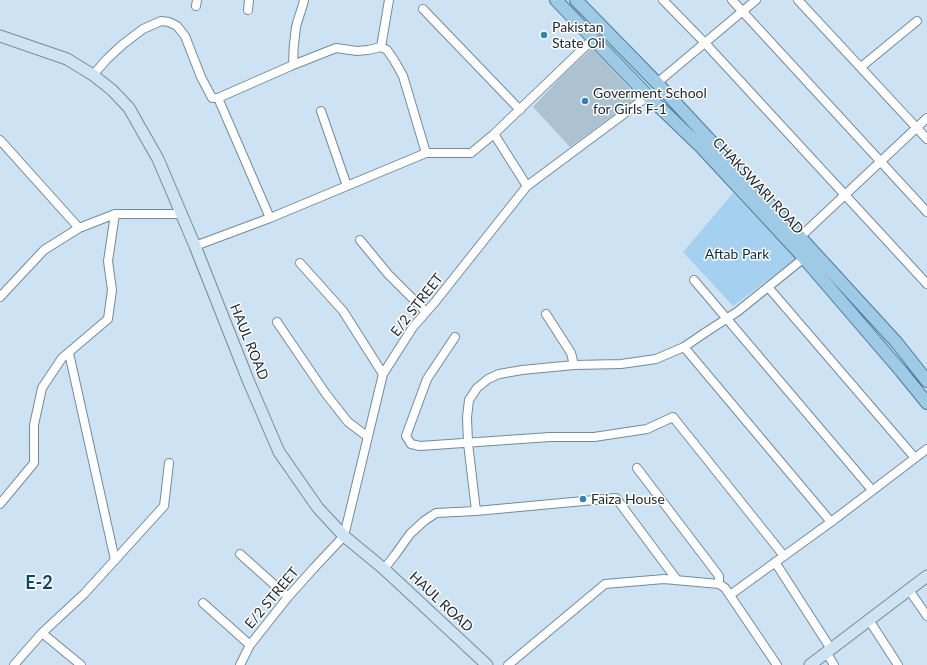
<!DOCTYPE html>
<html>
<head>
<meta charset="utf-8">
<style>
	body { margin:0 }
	canvas { display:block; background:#cde3f3 }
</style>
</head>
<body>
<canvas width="927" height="665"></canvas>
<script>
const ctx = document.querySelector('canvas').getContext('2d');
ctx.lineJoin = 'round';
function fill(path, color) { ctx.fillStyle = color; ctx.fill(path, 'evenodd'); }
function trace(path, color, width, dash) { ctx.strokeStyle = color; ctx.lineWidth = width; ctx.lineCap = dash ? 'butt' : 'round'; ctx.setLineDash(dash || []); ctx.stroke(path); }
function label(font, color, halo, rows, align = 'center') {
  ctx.font = font + ' Lato,sans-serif'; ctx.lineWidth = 3; ctx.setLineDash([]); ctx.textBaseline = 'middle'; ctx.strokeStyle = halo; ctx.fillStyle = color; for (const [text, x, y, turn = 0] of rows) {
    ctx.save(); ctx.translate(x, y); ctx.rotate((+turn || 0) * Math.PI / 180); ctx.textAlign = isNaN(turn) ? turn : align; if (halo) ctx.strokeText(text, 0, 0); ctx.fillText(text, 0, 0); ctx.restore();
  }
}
const green = new Path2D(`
	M733 193 796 259 733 306 683 252Z`);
const building = new Path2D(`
	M592 48 638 97 570 147 533 107 561 77Z`);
const street = new Path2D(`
	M663 0 705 43 927 284
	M732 0 927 212
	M798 0 927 139
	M196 6 197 0
	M423 9 520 110
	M248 10 249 0
	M381 47 389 0
	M293 65C293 52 294 40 296 27 298 18 302 10 304 0
	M861 67 917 21
	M93 75 107 59 122 45 143 29 161 21 169 22 177 26 185 36 201 77 212 98H218L270 218
	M657 83 756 0
	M218 98 293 65 336 48 357 51 368 50 381 47 387 50 394 60 403 76 426 153
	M321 111 347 186
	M494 134 527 186
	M0 140 79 228
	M800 237 927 118
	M360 240 388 274 426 312
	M195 246 270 218 426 153H471L494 134 593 39
	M300 263 343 311 383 374
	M694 280 872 490
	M768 287 915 458
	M0 297 44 250 79 228 115 214H181
	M546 314 571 353 574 365
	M277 322 326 394 348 422 368 437
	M455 337 427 379 406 436 411 444 420 446 550 437H594L647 429 673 417 784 556
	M684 347 831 522
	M69 353 115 560
	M637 468 719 576V584
	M0 504 34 463V425L42 388 62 358 108 319 112 290 108 261 115 214
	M476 511 468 443 467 417 469 400 477 388 488 379 499 374 522 370 574 365 621 364 656 359 684 347 706 332 737 312 804 258
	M240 554 288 597
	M775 562 831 649
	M384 569 395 555 410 534 424 521 436 513 476 511 616 498 677 580
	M909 590 927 616
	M730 595 831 522 927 449
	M203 603 250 645
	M869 620 898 665
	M42 633 81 665
	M826 652 834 665
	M14 665 42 633 84 594 164 506 169 463
	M240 665 250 645 288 597 313 569 344 536 383 374 413 327 435 302 527 186 648 96
	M508 665 605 584 664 579 719 584 725 588 777 665`);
const secondary = new Path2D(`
	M0 36 67 59 93 75 112 90 129 108 158 159 195 246 248 380 279 452 318 508 344 536 384 569 487 665
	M810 665 927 576`);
const primary = new Path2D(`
	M556 0 648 96 701 147 804 258 901 371 927 403
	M576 0 657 83 800 237 897 343 927 381`);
const markers = [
	[544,35,4,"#3583b5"],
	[585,101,4,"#3583b5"],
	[583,499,4,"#3583b5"]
];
const poiNames = [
	["Pakistan",552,27],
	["State Oil",552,43],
	["Goverment School",593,93],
	["for Girls F-1",593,109],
	["Faiza House",591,499]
];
const streetNames = [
	["CHAKSWARI ROAD",758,186,47],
	["E/2 STREET",417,305,-52],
	["HAUL ROAD",249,342,68],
	["E/2 STREET",272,598,-50],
	["HAUL ROAD",441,602,43]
];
const parkNames = [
	["Aftab Park",737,254]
];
const districtNames = [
	["E-2",39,583]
];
fill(green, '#a6d0f0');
fill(building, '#adc2d1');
trace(street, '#768a99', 10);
trace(secondary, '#768a99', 13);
trace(primary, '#4a7b9c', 14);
trace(street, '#fff', 8);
trace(secondary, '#cfe4f3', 11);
trace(primary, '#9fcae6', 12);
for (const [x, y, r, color] of markers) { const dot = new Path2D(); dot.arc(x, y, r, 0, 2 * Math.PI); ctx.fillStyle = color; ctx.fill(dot); trace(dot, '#fff', 1.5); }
label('14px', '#232b31', '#fff', poiNames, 'left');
label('14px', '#232b31', '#fff', streetNames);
label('14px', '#062f48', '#fff', parkNames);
label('bold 18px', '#0b4567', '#fff', districtNames);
</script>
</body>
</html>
